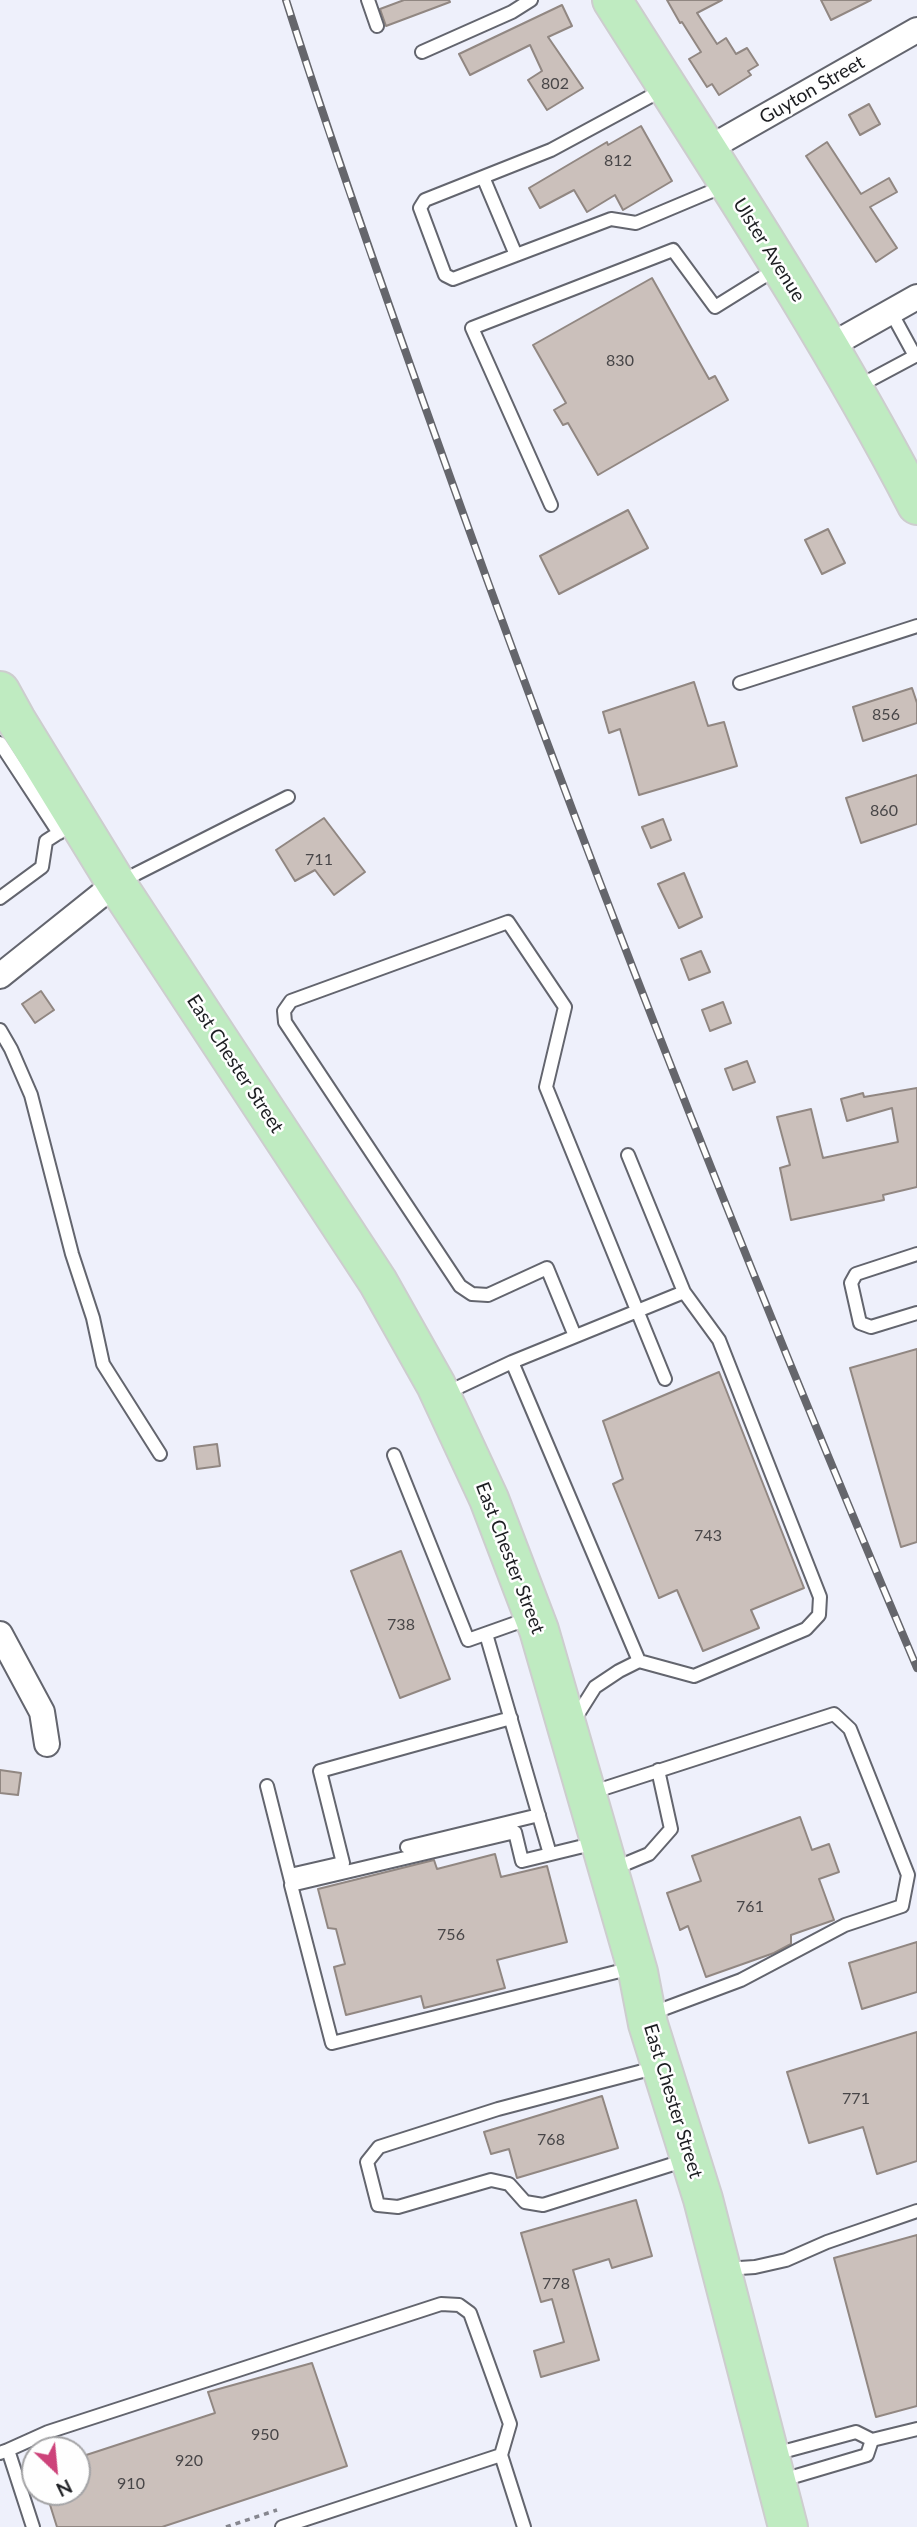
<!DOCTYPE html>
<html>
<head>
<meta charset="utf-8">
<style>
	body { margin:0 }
	#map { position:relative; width:917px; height:2527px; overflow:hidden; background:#eef0fb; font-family:Lato,sans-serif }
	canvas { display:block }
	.north { position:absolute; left:21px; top:2436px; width:70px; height:70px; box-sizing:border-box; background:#fefefe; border:2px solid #a4a4a6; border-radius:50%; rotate:154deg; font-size:19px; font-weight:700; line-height:28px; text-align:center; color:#1c1d21 }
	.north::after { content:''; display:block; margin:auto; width:24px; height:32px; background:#cd437a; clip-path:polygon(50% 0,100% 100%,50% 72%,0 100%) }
</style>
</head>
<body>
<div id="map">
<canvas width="917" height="2527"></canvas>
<div class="north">N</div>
</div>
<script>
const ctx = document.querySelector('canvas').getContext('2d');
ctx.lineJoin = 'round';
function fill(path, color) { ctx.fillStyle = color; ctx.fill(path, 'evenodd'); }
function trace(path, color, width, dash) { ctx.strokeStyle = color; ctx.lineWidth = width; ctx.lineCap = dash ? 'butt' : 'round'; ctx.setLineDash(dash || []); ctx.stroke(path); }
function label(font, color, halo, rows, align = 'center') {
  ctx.font = font + ' Lato,sans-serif'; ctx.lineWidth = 5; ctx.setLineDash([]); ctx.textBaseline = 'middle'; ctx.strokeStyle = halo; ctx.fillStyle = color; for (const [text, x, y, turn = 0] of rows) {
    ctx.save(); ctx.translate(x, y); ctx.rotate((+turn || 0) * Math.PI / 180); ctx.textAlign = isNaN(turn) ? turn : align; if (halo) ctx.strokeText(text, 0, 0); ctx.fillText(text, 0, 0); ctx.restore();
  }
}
const building = new Path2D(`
	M404 0H449L450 2 386 26 380 9Z
	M667 0H722L697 13 717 44 726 38 736 54 747 48 758 65 748 71 751 75 719 95 712 84 707 87 689 59 701 52 682 22 680 23Z
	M821 0H871L831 20Z
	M562 5 572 26 548 37 583 88 547 110 528 80 542 71 530 45 470 75 459 54Z
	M869 104 880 124 860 135 849 115Z
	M641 126 672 181 623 210 615 195 587 212 574 190 540 208 529 188 607 142 608 145Z
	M827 142 861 194 889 178 897 192 870 207 897 248 876 262 806 156Z
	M652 278 709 379 715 376 728 400 598 475 568 423 563 425 554 410 566 403 533 345Z
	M628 510 648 548 559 594 540 556Z
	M828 529 845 563 822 574 805 540Z
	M694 682 708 726 724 722 737 766 639 795 620 729 609 733 603 712Z
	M912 688 917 703V723L863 741 853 707Z
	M917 775V824L861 843 846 798Z
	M324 818 365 872 334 895 315 870 295 881 276 850Z
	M663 819 671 840 651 848 642 827Z
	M684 873 702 917 679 928 658 884Z
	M701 951 710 972 689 980 681 959Z
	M41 991 54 1010 35 1023 22 1004Z
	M723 1002 731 1023 710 1031 702 1010Z
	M747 1061 755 1082 733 1090 725 1069Z
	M917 1088V1187L883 1195 884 1200 791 1220 780 1168 790 1165 777 1117 811 1109 823 1158 898 1142 892 1108 847 1121 841 1099 863 1093 864 1097Z
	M917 1349V1542L901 1547 850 1368Z
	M719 1372 804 1588 751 1610 759 1628 703 1651 677 1590 659 1598 613 1484 623 1479 603 1421Z
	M217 1444 220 1466 197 1469 194 1447Z
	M401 1551 450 1679 400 1698 351 1571Z
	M0 1770 21 1773 18 1795 0 1793Z
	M800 1817 812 1850 829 1844 839 1872 819 1879 834 1920 791 1935V1944L774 1953 706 1977 688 1926 680 1930 667 1893 701 1881 692 1856Z
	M495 1854 501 1877 547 1866 567 1942 497 1960 505 1988 424 2008 421 1996 346 2015 334 1967 345 1964 336 1929 328 1928 318 1889 434 1860 437 1869Z
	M917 1942V1992L862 2009 849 1963Z
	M917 2032V2161L877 2174 863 2127 809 2143 787 2072Z
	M602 2096 618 2148 517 2178 509 2149 491 2154 484 2132Z
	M636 2200 652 2256 612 2268 609 2259 573 2270 599 2360 541 2377 534 2351 564 2342 552 2299 541 2302 521 2233Z
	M917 2235V2406L876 2417 834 2258Z
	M312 2363 347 2466 162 2527H57L46 2492H77V2458L215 2413 208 2392Z`);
const path = new Path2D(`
	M226 2527 277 2510`);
const lane = new Path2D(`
	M368 0 377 26
	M422 52 512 12 531 0
	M664 89 551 150 425 200 420 208 445 275 453 279 611 219 636 223 724 186
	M483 177 516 255
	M891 312 915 356H917
	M857 387 915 356
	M551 505 472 328 673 250 715 307 776 269
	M740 683 917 626
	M0 743 59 833
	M120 882 288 797
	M0 898 42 867 46 841 74 823
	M0 1030 11 1049 31 1095 72 1254 93 1318 103 1364 160 1454
	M917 1254 856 1274 851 1283 860 1323 871 1327 917 1313
	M575 1336 547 1268 488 1295 472 1294 460 1286 285 1022 284 1011 291 1001 508 922 565 1007 546 1087 665 1379
	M512 1362 639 1661
	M444 1394 512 1362 684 1292 628 1155
	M394 1455 468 1640 530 1618
	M486 1634 550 1854
	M573 1722 595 1687 619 1671 639 1661 694 1676 806 1629 819 1615 820 1597 719 1340 684 1292
	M267 1786 291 1881
	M590 1793 834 1714 850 1729 908 1875 902 1906 845 1925 741 1980 650 2014
	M596 1843 522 1861 515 1832 291 1885 332 2043 632 1968
	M407 1847 539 1815
	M343 1863 320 1771 511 1718
	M613 1869 649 1854 671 1829 658 1770
	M290 1875 338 1864
	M658 2067 498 2109 379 2147 367 2162 378 2205 398 2207 491 2180 509 2184 525 2202 543 2205 686 2160
	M724 2269 755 2267 786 2260 827 2242 917 2211
	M872 2440 917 2429
	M8 2450 48 2432 441 2304 459 2305 470 2313 510 2424 501 2455
	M0 2453 8 2450 33 2527
	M771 2455 856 2432 872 2440 867 2455 779 2481
	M282 2527 501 2455 524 2527`);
const street = new Path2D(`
	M706 150 917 30
	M830 346 917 297
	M0 976 116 883
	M0 1634 42 1712 47 1744`);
const primary = new Path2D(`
	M612 0C717 166 826 330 917 505
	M0 691 16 720 116 883 378 1282 436 1385 489 1499 539 1630 638 1972 648 2024 703 2199 788 2527`);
const rail = new Path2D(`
	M286 0C332 145 383 289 434 432 582 849 744 1261 917 1668`);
const numberNames = [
	["802",555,84],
	["812",618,161],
	["830",620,361],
	["856",886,715],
	["860",884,811],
	["711",319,860],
	["743",708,1536],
	["738",401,1625],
	["761",750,1907],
	["756",451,1935],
	["771",856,2099],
	["768",551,2140],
	["778",556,2284],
	["950",265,2435],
	["920",189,2461],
	["910",131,2484]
];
const streetNames = [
	["Guyton Street",812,90,-30],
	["Ulster Avenue",769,250,58],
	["East Chester Street",235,1064,57],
	["East Chester Street",510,1558,69],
	["East Chester Street",673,2101,73]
];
fill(building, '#cbc0bb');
trace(building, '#918782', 2);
trace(lane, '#63656e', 16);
trace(street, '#63656e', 28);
trace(primary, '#cdcdce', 42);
trace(path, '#86878f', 3.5, [5, 5]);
trace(lane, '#fff', 12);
trace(street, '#fff', 24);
trace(primary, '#bfebc1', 38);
trace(rail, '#65666c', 8);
trace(rail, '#fefefe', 5, [16]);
label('16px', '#484648', null, numberNames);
label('19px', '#1c1d21', '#fefefe', streetNames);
</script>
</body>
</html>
